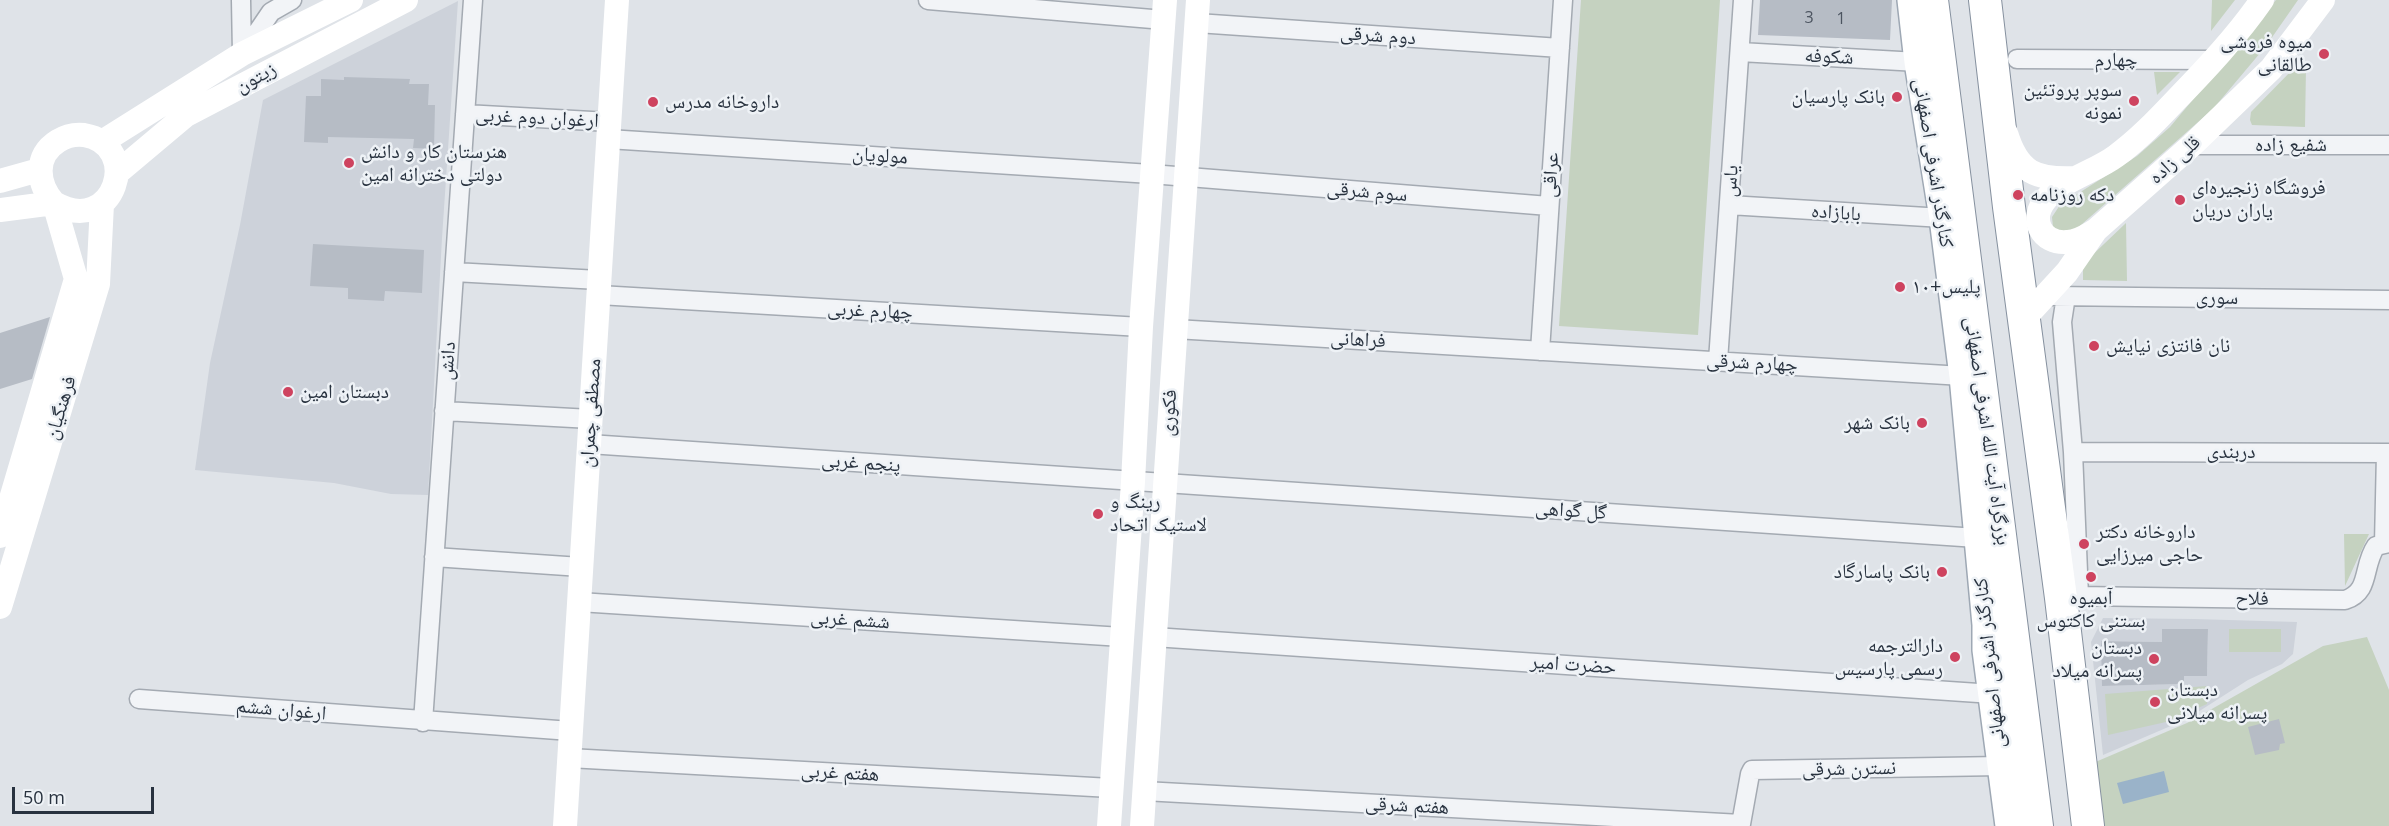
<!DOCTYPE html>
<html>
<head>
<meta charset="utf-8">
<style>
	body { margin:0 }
	#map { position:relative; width:2389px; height:826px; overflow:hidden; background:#dfe3e8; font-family:"Open Sans",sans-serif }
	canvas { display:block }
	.scale { position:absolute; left:12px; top:787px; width:142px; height:27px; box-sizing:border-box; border:3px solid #28323f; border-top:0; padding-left:8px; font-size:18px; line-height:21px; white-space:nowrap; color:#28323f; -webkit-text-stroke:4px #eef2f6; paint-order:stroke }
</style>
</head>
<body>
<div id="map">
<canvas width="2389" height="826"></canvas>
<div class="scale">50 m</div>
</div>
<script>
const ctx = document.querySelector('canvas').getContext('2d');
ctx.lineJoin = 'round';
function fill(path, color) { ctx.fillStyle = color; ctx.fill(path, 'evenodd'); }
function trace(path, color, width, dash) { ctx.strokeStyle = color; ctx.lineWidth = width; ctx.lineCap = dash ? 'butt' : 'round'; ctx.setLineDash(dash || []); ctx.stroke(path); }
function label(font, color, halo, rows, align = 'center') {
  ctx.font = font + ' "Open Sans","Noto Naskh Arabic",sans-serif'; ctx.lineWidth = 5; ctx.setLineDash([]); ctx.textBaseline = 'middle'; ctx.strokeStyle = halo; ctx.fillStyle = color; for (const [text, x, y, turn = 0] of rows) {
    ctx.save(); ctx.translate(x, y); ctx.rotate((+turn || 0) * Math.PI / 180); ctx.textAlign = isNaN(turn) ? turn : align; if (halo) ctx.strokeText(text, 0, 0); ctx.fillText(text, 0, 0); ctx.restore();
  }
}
const built = new Path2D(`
	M458 1 442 238 428 495 391 494 334 483 195 470 210 363 240 225 263 100Z
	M2103 618 2194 619 2297 622 2293 654 2282 664 2248 680 2187 719 2103 755 2091 642ZM2162 629H2208L2207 675 2184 676V684L2102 686V641L2162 642Z`);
const green = new Path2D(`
	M1581 0H1720L1698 335 1559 326Z
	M2212 0H2235L2211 31Z
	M2276 0H2298L2266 46 2213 109 2073 232 2060 233 2053 227 2052 217 2060 205 2137 156 2170 127Z
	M2295 67 2306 68 2305 127 2252 125 2250 120 2251 112Z
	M2154 72H2180L2157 95Z
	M2126 223 2127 281 2083 280V264Z
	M2344 534H2369L2345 586Z
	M2229 629H2281V652H2229Z
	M2367 637 2389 690V826H2094L2086 766 2187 723 2323 646Z
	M2207 686V704L2166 722 2108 735 2105 694Z`);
const water = new Path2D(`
	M2164 771 2169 792 2123 804 2117 783Z`);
const building = new Path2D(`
	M1760 0H1892L1890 40 1758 35Z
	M344 77 410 79 409 84H429L428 105H435L434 149 413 148 414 139 328 137V143L304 142 306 96H321V79L344 80Z
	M313 244 424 250 422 293 385 291 384 301 348 299V288L310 286Z
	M50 317 32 379 0 389V333Z
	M2162 629H2208L2207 676H2184V684L2102 686 2101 641 2162 642Z
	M2279 719 2285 743 2280 744 2279 750 2255 755 2248 727Z`);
const street = new Path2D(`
	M241 0 242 54
	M928 0 1164 20
	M1197 23 1560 48
	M1740 52 1918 62
	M243 53 271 12 292 0
	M2017 59 2215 60
	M465 114 610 122
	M608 139 1151 174 1549 206
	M2192 145H2389
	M1729 205 1943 218
	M454 272 599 280
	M599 295 1141 327
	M2053 296 2389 300
	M2066 296 2062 322 2073 452 2079 596 2345 600C2371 592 2362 566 2376 546L2389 543
	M1175 329 1963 376
	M1540 351 1563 0
	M1718 361 1743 0
	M444 411 591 419
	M589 444 1977 538
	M2073 452 2389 453
	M2384 544 2386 453
	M434 557 581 567
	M579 602 1122 637
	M1154 637 1993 694
	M139 699 571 731
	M423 722 473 0
	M569 758 1111 788
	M1144 791 1741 824 1750 774 1752 770 2001 766`);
const secondary = new Path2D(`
	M2006 133C2018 173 2036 180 2076 178
	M102 142 242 54 351 0
	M117 173 186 115 406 0
	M0 181 39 170
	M0 210 54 203
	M2096 230C2086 236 2078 242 2067 242 2041 244 2029 219 2046 199 2061 181 2096 171 2116 156 2138 140 2157 120 2176 100 2207 68 2237 36 2262 0
	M2023 316 2032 310 2067 272 2096 230 2192 145 2271 69 2323 0
	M0 536 76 279 54 203C37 184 34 156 58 141 66 136 75 134 84 135 143 145 115 238 54 203
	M0 607 98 284 102 204
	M565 826 617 0
	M1109 826 1133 482 1141 327 1165 0
	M1142 826 1198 0`);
const primary = new Path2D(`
	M1911 0 1918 62 1943 218 1963 376 1986 625V650L2009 826`);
const highway = new Path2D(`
	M1932 0 2037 826
	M1985 0 2009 207 2061 598 2088 826`);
const markers = [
	[2324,54,6,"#ce435f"],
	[1897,97,6,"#ce435f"],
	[2134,101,6,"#ce435f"],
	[653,102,6,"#ce435f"],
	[349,163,6,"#ce435f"],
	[2018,195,6,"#ce435f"],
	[2180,200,6,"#ce435f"],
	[1900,287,6,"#ce435f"],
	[2094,346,6,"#ce435f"],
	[288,392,6,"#ce435f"],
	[1922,423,6,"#ce435f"],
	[1098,514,6,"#ce435f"],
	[2084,544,6,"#ce435f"],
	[1942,572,6,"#ce435f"],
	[2091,577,6,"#ce435f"],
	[1955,657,6,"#ce435f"],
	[2154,659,6,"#ce435f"],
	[2155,702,6,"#ce435f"]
];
const numberNames = [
	["3",1809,18],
	["1",1841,19]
];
const streetNames = [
	["دوم شرقی",1378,36,4],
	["شکوفه",1829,57,3],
	["چهارم",2116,60],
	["زیتون",256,78,-28],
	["ارغوان دوم غربی",537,118,3],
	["شفیع زاده",2291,145],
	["مولویان",880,156,4],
	["قلی زاده",2175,160,-42],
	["کنارگذر اشرفی اصفهانی",1933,163,81],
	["عراقی",1551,175,-86],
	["یاس",1731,181,-86],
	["سوم شرقی",1367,192,5],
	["بابازاده",1836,213,4],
	["سوری",2217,298,1],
	["چهارم غربی",870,311,3],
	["فراهانی",1358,340,3],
	["دانش",448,361,-86],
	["چهارم شرقی",1752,363,3],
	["فرهنگیان",61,408,-73],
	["مصطفی چمران",591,413,-86],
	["فکوری",1169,413,-86],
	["بزرگراه آیت الله اشرفی اصفهانی",1987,431,82],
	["دربندی",2231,452],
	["پنجم غربی",861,463,4],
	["گل گواهی",1571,511,4],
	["فلاح",2252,599,1],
	["ششم غربی",850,620,4],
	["کنارگذر اشرفی اصفهانی",1990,663,-96],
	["حضرت امیر",1573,665,4],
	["ارغوان ششم",281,710,5],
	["نسترن شرقی",1849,769,-1],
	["هفتم غربی",840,773,3],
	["هفتم شرقی",1407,806,3]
];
const poiNames = [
	["میوه فروشی",2312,42,"right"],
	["طالقانی",2312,65,"right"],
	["سوپر پروتئین",2122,90,"right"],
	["نمونه",2122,113,"right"],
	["بانک پارسیان",1885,97,"right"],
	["داروخانه مدرس",665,102],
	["هنرستان کار و دانش",361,152],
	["دولتی دخترانه امین",361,175],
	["فروشگاه زنجیره‌ای",2192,188],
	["یاران دریان",2192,211],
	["دکه روزنامه",2030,195],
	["پلیس+۱۰",1912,287],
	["نان فانتزی نیایش",2106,346],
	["دبستان امین",300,392],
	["بانک شهر",1910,423,"right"],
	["رینگ و",1110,502],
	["لاستیک اتحاد",1110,525],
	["داروخانه دکتر",2096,532],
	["حاجی میرزایی",2096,555],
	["بانک پاسارگاد",1930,572,"right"],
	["آبمیوه",2091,598,"center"],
	["بستنی کاکتوس",2091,621,"center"],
	["دارالترجمه",1943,646,"right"],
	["رسمی پارسیس",1943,669,"right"],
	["دبستان",2142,648,"right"],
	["پسرانه میلاد",2142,671,"right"],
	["دبستان",2167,690],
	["پسرانه میلانی",2167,713]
];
fill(built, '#cdd2da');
fill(green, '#c5d2c0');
fill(water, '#9ab3c9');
fill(building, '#b6bcc5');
trace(street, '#a4aab2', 21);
trace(primary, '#9ea8b4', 30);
trace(highway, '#86919f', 34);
trace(street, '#f2f4f7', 18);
trace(secondary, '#fff', 24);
trace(primary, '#fff', 27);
trace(highway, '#fff', 32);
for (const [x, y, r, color] of markers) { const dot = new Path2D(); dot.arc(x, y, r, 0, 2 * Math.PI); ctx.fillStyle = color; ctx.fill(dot); trace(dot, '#eef2f6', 2); }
label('16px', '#4c5460', null, numberNames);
label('20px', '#28323f', '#eef2f6', streetNames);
label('20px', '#28323f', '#eef2f6', poiNames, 'left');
</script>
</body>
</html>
